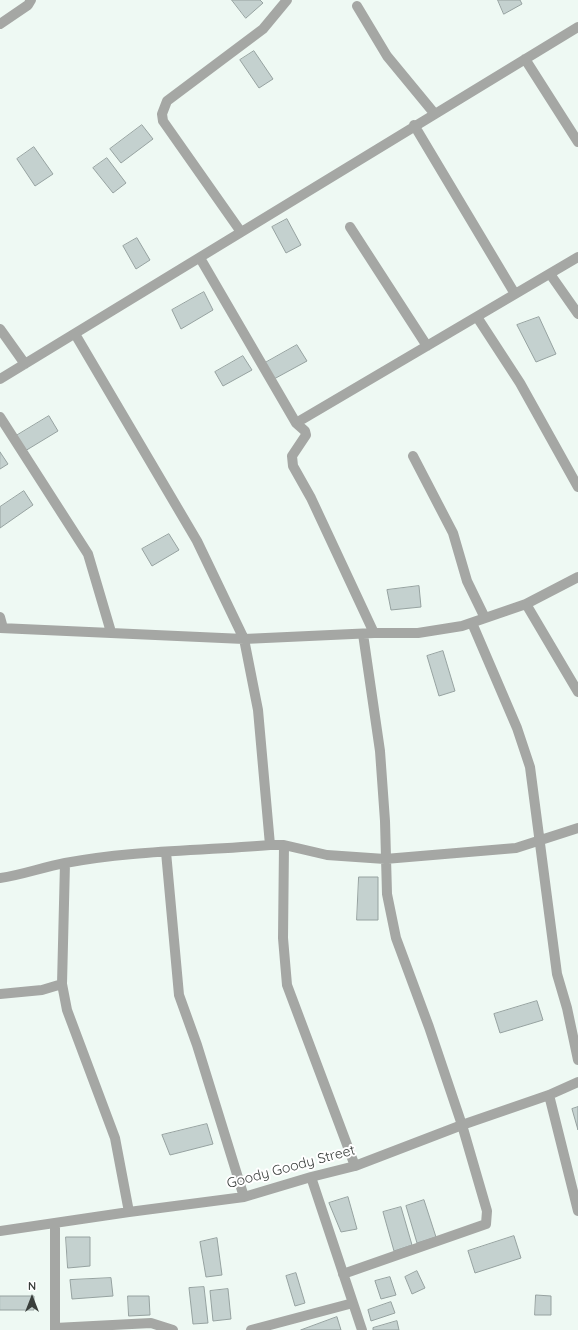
<!DOCTYPE html>
<html>
<head>
<meta charset="utf-8">
<style>
	body { margin:0 }
	#map { position:relative; width:578px; height:1330px; overflow:hidden; background:#eef9f3; font-family:Quicksand,sans-serif }
	canvas { display:block }
	.north { position:absolute; left:12px; top:1278px; width:40px; height:40px; -webkit-text-stroke:3px #fff; paint-order:stroke; rotate:0deg; font-size:11px; font-weight:700; line-height:16px; text-align:center; color:#393e3b }
	.north::after { content:''; display:block; margin:auto; width:14px; height:18px; background:#393e3b; clip-path:polygon(50% 0,100% 100%,50% 72%,0 100%) }
</style>
</head>
<body>
<div id="map">
<canvas width="578" height="1330"></canvas>
<div class="north">N</div>
</div>
<script>
const ctx = document.querySelector('canvas').getContext('2d');
ctx.lineJoin = 'round';
function fill(path, color) { ctx.fillStyle = color; ctx.fill(path, 'evenodd'); }
function trace(path, color, width, dash) { ctx.strokeStyle = color; ctx.lineWidth = width; ctx.lineCap = dash ? 'butt' : 'round'; ctx.setLineDash(dash || []); ctx.stroke(path); }
function label(font, color, halo, rows, align = 'center') {
  ctx.font = font + ' Quicksand,sans-serif'; ctx.lineWidth = 4; ctx.setLineDash([]); ctx.textBaseline = 'middle'; ctx.strokeStyle = halo; ctx.fillStyle = color; for (const [text, x, y, turn = 0] of rows) {
    ctx.save(); ctx.translate(x, y); ctx.rotate((+turn || 0) * Math.PI / 180); ctx.textAlign = isNaN(turn) ? turn : align; if (halo) ctx.strokeText(text, 0, 0); ctx.fillText(text, 0, 0); ctx.restore();
  }
}
const building = new Path2D(`
	M232 0H260L263 3 246 18Z
	M498 0H520L522 4 504 14Z
	M254 51 273 79 259 88 240 60Z
	M142 125 153 139 121 163 110 149Z
	M34 147 53 174 35 186 17 159Z
	M107 158 126 183 113 193 93 168Z
	M287 219 301 245 286 253 272 227Z
	M137 238 150 260 136 269 123 246Z
	M204 292 213 310 181 329 172 310Z
	M539 317 556 354 536 362 517 325Z
	M297 345 307 361 274 379 265 363Z
	M243 356 252 370 223 386 215 372Z
	M49 416 58 431 25 451 16 436Z
	M0 452 8 464 0 469Z
	M24 491 33 505 0 528V507Z
	M169 534 179 550 152 566 142 549Z
	M419 586 421 607 391 610 387 590Z
	M443 651 455 691 439 696 427 656Z
	M359 877H378V920H357Z
	M537 1001 543 1020 500 1033 494 1014Z
	M578 1107V1130L572 1109Z
	M207 1124 213 1144 170 1155 162 1135Z
	M348 1197 357 1229 341 1232 329 1203Z
	M424 1200 436 1237 417 1243 406 1206Z
	M401 1207 412 1245 394 1251 383 1212Z
	M514 1236 521 1258 475 1273 468 1251Z
	M66 1237H90V1266L68 1268Z
	M217 1238 222 1275 206 1277 200 1242Z
	M417 1271 425 1288 412 1294 405 1277Z
	M296 1273 305 1303 295 1306 286 1276Z
	M390 1277 396 1295 381 1299 375 1281Z
	M111 1278 113 1296 72 1299 70 1280Z
	M204 1287 208 1323 193 1324 189 1288Z
	M228 1289 231 1319 213 1321 210 1291Z
	M536 1295 551 1296V1315H535Z
	M0 1296H34V1310H0Z
	M128 1296H149L150 1315 129 1316Z
	M391 1302 395 1313 371 1321 368 1310Z
	M337 1317 341 1330H301Z
	M397 1321 399 1330H373V1328Z`);
const minor = new Path2D(`
	M357 6 387 56 434 113
	M0 24 28 5 31 0
	M525 59 578 142
	M414 125 515 294
	M350 227 427 346
	M241 232 163 121 162 114 167 101 263 29 287 0
	M200 258 296 423 305 431 306 435 292 456 293 466 311 498 374 633
	M550 274 578 314
	M477 317 520 383 578 487
	M0 329 25 364
	M75 334 197 541 244 639 258 710 270 845
	M0 379 578 27
	M0 417 88 554 111 632
	M296 423 578 257
	M413 456 453 533 467 581 485 618
	M526 604 578 692
	M0 617 3 628
	M472 623 517 728 530 767 557 974 567 1008 578 1060
	M0 628 244 639 374 633H418L462 626 526 604 578 577
	M284 845 283 938 287 985 355 1166
	M166 852 179 995 197 1045 244 1197
	M65 863 62 984 67 1010 115 1138 129 1212
	M0 878C22 875 43 867 65 863 132 850 202 851 270 845H284L327 855 385 859 516 848 578 828
	M0 994 42 990 62 984
	M549 1095 578 1211
	M311 1177 362 1330
	M55 1224V1330
	M0 1231 129 1212 244 1197 311 1177 355 1166 462 1125 549 1095 578 1082
	M343 1274 486 1224 487 1211 462 1125 429 1027 396 938 387 894 385 821 380 751 363 634
	M55 1328 151 1323 173 1330
	M251 1330 353 1303`);
const streetNames = [
	["Goody Goody Street",291,1167,-15]
];
fill(building, '#c4d1cf');
trace(building, '#96a2a0', 1);
trace(minor, '#a5a7a4', 10);
label('14px', '#393e3b', '#fff', streetNames);
</script>
</body>
</html>
